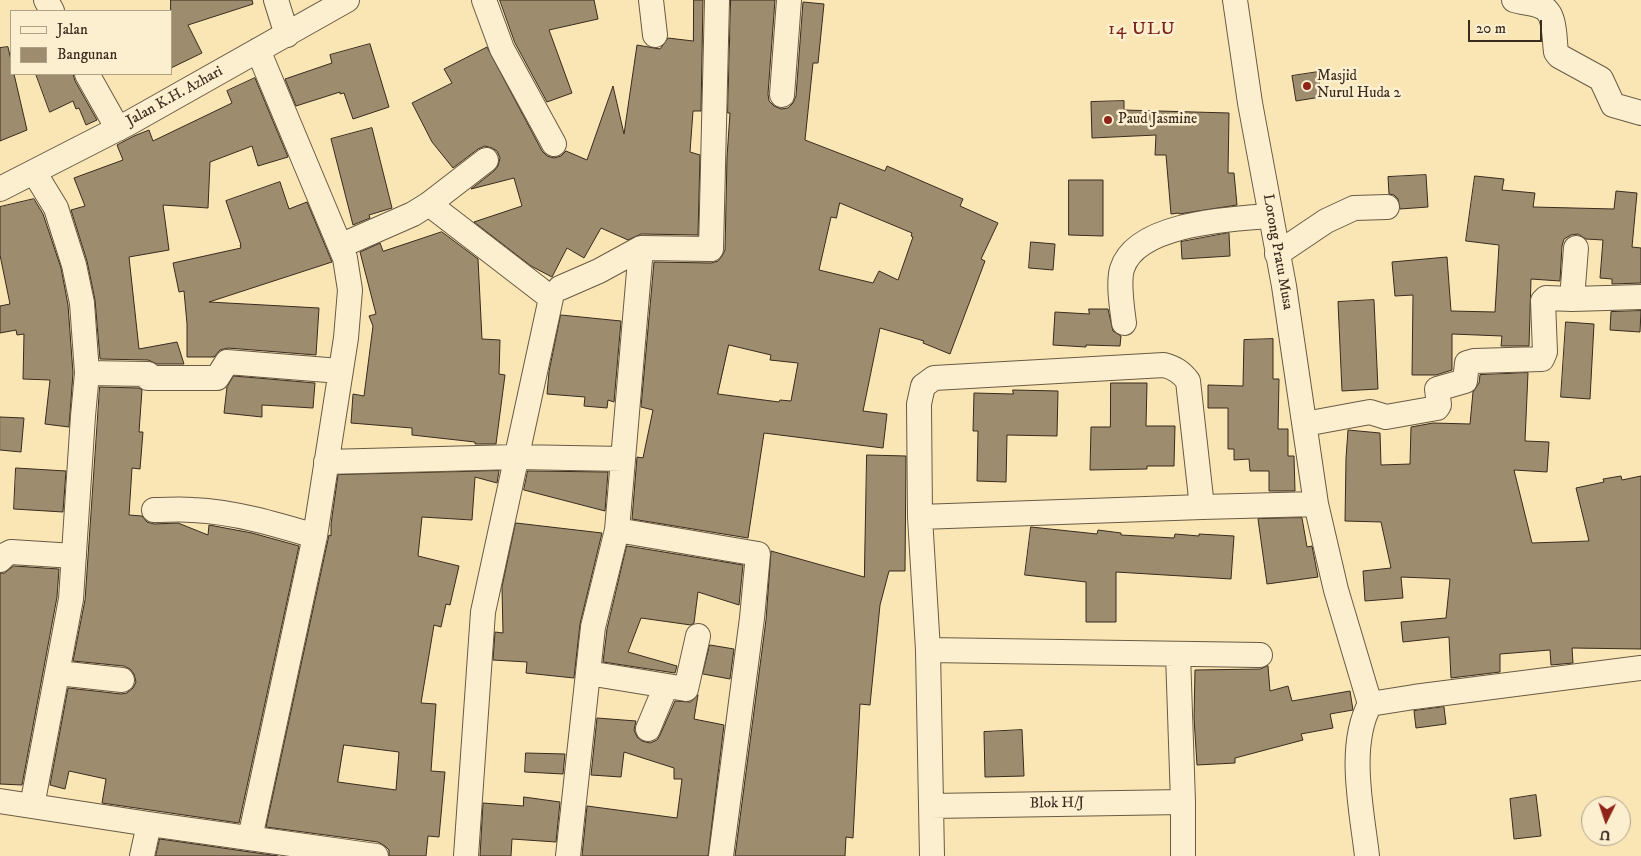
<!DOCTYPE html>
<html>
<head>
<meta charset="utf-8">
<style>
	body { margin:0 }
	#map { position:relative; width:1641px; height:856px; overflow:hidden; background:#fae6b5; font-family:"IM FELL DW Pica",serif }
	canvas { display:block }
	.legend { position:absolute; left:10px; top:10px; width:162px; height:65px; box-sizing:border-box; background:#fcefcf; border:1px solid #aea188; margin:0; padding:6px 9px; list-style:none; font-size:15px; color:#392b1e }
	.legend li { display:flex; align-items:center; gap:10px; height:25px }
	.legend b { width:25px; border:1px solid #aea188 }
	.north { position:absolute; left:1581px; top:796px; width:50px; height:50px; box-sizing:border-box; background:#fcefcf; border:1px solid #aea188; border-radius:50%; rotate:184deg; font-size:14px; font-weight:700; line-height:20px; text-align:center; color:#392b1e }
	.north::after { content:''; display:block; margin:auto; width:18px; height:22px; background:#8f2418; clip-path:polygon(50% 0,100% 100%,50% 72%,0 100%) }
	.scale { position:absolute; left:1468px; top:20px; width:74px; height:22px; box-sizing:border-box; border:2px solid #392b1e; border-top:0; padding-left:6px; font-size:15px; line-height:18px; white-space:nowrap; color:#392b1e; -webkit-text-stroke:4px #fcefcf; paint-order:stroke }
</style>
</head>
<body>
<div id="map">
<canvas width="1641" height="856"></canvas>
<ul class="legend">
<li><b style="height:6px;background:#fcefcf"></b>Jalan</li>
<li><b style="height:14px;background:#9d8c6d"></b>Bangunan</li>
</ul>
<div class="north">U</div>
<div class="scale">20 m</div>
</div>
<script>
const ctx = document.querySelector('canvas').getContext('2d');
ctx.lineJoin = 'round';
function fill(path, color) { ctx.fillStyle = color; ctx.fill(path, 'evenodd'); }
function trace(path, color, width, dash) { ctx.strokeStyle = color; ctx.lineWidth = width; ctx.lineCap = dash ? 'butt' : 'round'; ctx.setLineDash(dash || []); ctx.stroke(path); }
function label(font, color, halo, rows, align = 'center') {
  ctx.font = font + ' "IM FELL DW Pica",serif'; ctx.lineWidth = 5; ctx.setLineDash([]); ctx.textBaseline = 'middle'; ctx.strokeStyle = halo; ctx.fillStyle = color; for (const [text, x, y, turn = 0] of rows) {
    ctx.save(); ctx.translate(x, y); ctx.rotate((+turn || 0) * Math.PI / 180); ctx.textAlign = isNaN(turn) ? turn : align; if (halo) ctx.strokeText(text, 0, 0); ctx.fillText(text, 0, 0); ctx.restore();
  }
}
const building = new Path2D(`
	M171 0H252L253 4 188 25 202 53 171 68Z
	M500 0H594L598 19 549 30 572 93 547 102 515 43Z
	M694 0H703L701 111H693L690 152 700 155 698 235 641 234 628 240 601 228 584 258 567 248 552 277 531 266 474 222 522 206 514 178 471 189 494 171 498 166 500 158 497 151 492 148 485 146 478 149 453 168 432 142 412 103 452 83 444 69 487 47 542 151 547 156 554 158 561 156 566 151 587 160 613 86 624 134 637 45 660 49 668 38 693 41Z
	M731 0H775L768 94 769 101 774 106 781 109 788 108 793 103 796 96 803 2 824 4 818 63H813L805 140 885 171 887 166 963 199 960 206 998 223 981 259 985 261 950 354 923 343 924 341 880 328 863 411 887 414 883 448 764 433 748 538 632 519 637 457 643 458 653 410 641 407 654 262 711 263 718 261 722 256 725 250 727 157 730 113H728ZM840 203 912 233 911 236 913 237 898 280 879 271 873 283 819 270 831 217 836 218ZM729 345 771 355 770 360 798 363 791 401 780 400 779 402 718 394Z
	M370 44 389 107 353 119 344 93 340 94V92L296 106 285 79 332 63 330 55Z
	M8 47 11 60V74H14L27 130 0 141V48Z
	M1318 72 1321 97 1296 101 1292 76Z
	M36 74H73L75 81 97 120 86 125 79 108 76 109 73 101 50 112Z
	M255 78 288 157 258 166 252 146 210 162 208 208 163 205 169 250 129 257 139 349 177 342 184 364H157L148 360 100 359 95 300 87 261 71 210 85 206 74 178 123 160 117 145 134 136 149 130 153 141 232 103 227 91Z
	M1124 101V110L1229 113 1228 173H1234L1237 205 1179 214V213L1171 214 1166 155H1155L1156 135 1092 138 1091 102Z
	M372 128 392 208 369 215 370 218 353 225 331 139Z
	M1426 175 1428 207 1400 209 1398 199 1394 195 1389 194 1388 177Z
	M1475 176 1504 179 1502 190 1535 193 1533 207 1614 209 1616 191 1637 193 1632 247 1641 248V283L1612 284V279L1600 278 1603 240 1586 239 1578 234 1571 235 1564 239 1562 246 1560 281 1531 279 1529 346H1501L1502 336 1452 334V370L1436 375H1412L1413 295 1395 296 1392 262 1447 257 1451 311 1495 312 1499 245 1466 241Z
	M1069 180H1103V236L1069 235Z
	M280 182 289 209 307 202 332 262 209 302 319 308 316 355 228 348 220 350 214 357H187V324L184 291 179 292 173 263 241 248 240 245H241L226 201Z
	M34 199 43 214 61 268 68 305 73 373 69 427 45 424 50 380 23 379 24 334 17 335 16 330 0 333V306L10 304 0 255V207Z
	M442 232 478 259 482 339 500 340 499 374 505 375 496 444H475V442L412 435V428L351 423 353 394 364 396 373 326 369 316 376 314 360 252 380 243 383 251Z
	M1229 233 1230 256 1182 259 1181 242Z
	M1031 242 1055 244 1053 270 1029 268Z
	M1374 300 1378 389 1342 391 1338 302Z
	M1089 309H1108L1113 331 1121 336 1120 346 1086 345V347L1053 345 1055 312 1089 314Z
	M1641 311 1640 332 1610 330 1611 312Z
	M561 315 621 321 614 402 608 400 607 408 584 406 585 397 547 394 549 372Z
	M1566 322 1594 324 1590 399 1561 397Z
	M1273 339V379H1279L1278 429H1288V456H1294L1295 491H1269V471H1250L1249 459 1234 460V449H1228V408H1208V385L1243 386 1244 340Z
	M1528 373 1525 441 1549 442 1547 472 1514 470 1532 543 1589 541 1576 488 1604 482 1603 479 1621 476 1622 480 1641 476V649L1572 648 1573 663 1551 665 1550 650 1500 654V672L1451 678 1449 637 1403 642 1401 622 1446 618 1450 579 1401 577 1403 598 1365 601 1363 571 1391 568 1381 522 1345 521 1346 458 1348 430 1380 433 1381 465 1410 464 1411 427 1433 423 1470 424 1473 392 1479 383 1480 375Z
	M234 376 315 383 313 408 262 405V417L224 413 227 387Z
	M1111 383H1147L1146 426H1175L1174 466H1147V469L1090 470 1091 427H1110Z
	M100 387 139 388 142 390 139 432H143L140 469 132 468 129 515 142 516 147 522 154 524 178 523 208 535 209 525 252 533 299 546 239 823 102 803 106 779 69 771 65 789 50 785 68 688 121 694 127 693 133 688 136 682 134 674 130 669 124 666 73 661 85 600Z
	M1013 390 1058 391 1057 436 1007 435 1006 482 977 481 978 431H973L974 393 1013 394Z
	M0 417 24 418 21 452 0 450Z
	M867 455 906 456 905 571H889L880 605 870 705 860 704 853 838 846 837 845 856H735L766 620 771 551 864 577Z
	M16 468 66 471 63 512 14 509Z
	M499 471 497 483 475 477 472 520 422 517 418 556 459 566 450 605 446 604 441 627 434 625 421 703 436 704 431 771 445 772 439 837 428 836 426 856H389V850L385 846 378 842 266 827 329 535 331 536V524L338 475ZM344 745 399 752 396 790 338 782Z
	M528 471 608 472 605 511 524 490Z
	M1302 518 1307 547 1312 546 1318 577 1267 584 1258 519Z
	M516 523 602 533 580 624 574 678 526 673 527 662 493 660 495 632 503 633 502 587Z
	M1031 527 1097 534 1098 530 1121 533V535L1174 538 1175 534 1199 536V534L1234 536 1231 579 1116 572V622H1086V582L1025 575Z
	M627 546 743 565 739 605 698 592 694 623 691 625 641 618 628 652 677 666 675 673 603 662 607 629Z
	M14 566 59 569 57 597 22 785 0 784V573H4Z
	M710 645 734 649 730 679 703 674Z
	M1268 666 1270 691 1288 686 1292 701 1350 691 1353 710 1330 714 1333 728 1301 734 1303 740 1235 758V763L1197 765 1194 718 1195 670 1260 669Z
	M698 695 694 719 724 725 708 856H582L587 806 677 818 682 779H674V768L624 752 621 777 591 775 597 718 636 721 634 730 637 737 642 741 650 743 657 740 660 735 675 701 690 702Z
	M1444 707 1446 724 1416 728 1414 711Z
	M1022 730 1024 776 985 777 984 732Z
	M526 753 565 754 563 774 525 772Z
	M1536 795 1541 836 1514 839 1510 799Z
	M524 797 560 802 556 842 512 839 511 856H480L483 803 523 806Z
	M160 839 278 856H156Z`);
const minor = new Path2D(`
	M46 0 52 11
	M276 0 287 35
	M484 0 502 49 554 144
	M651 0 655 35
	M717 0 711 249 641 248 617 530 758 554 752 618 721 856
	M1235 0 1250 103 1284 286 1316 504 1336 590 1370 704
	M1514 0C1523 3 1534 3 1542 7 1556 13 1554 39 1556 52L1559 56 1601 79 1613 105 1641 113
	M87 74 118 129
	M782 95 789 0
	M0 189 129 123 347 0
	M429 204 551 298 483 612 466 856
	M340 246 413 214 429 204 486 160
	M1576 248 1572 299 1641 297
	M1277 254 1326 221 1354 208 1387 207
	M560 288 599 271 641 248
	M1124 323C1122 308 1118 283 1122 269 1136 223 1231 219 1270 216
	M87 373 148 374V378H217L227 362 340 371
	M1305 424 1370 412 1386 417 1437 408 1439 405 1437 389 1465 381 1467 363 1474 361 1542 359 1545 352 1543 301 1546 298 1572 299
	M326 462 516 457 623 459
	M1202 507 1316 504
	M154 510C167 510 180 509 193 510 235 512 275 524 315 536
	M920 517 1202 507 1188 381C1181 372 1175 368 1164 365L934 378 923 386 919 404 920 517 928 650
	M0 560 5 555 11 552 74 556
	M1178 654 1183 802V856
	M58 673 122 680
	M588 673 686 689 698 636
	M648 729 666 686
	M0 801 149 824 376 856
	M32 806 71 599 83 416 87 373 82 303 74 265 56 208 34 172
	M931 806 1183 802
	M250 838 315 536 346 338 350 290 345 258 258 50
	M142 856 149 824
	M568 856 593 627 617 530
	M932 856 928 650 1260 655
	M1367 856C1362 811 1347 746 1370 704L1414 697 1641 668`);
const markers = [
	[1307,86,5,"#8f2418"],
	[1108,120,5,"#8f2418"]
];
const poiNames = [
	["Masjid",1317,77],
	["Nurul Huda 2",1317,94],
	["Paud Jasmine",1118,120]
];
const streetNames = [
	["Jalan K.H. Azhari",175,97,-29],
	["Lorong Pratu Musa",1277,252,80],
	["Blok H/J",1057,804,-1]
];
const quarterNames = [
	["14 ULU",1142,30]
];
fill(building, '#9d8c6d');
trace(building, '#392b1e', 1);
trace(minor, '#695a44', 26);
trace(minor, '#fcefcf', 24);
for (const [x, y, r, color] of markers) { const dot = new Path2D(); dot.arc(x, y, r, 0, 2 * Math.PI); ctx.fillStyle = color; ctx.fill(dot); trace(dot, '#fcefcf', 2); }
label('15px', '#392b1e', '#fcefcf', poiNames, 'left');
label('15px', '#392b1e', '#fcefcf', streetNames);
ctx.letterSpacing = '1px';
label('18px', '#7a1f14', '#fcefcf', quarterNames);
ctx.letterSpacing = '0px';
</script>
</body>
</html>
